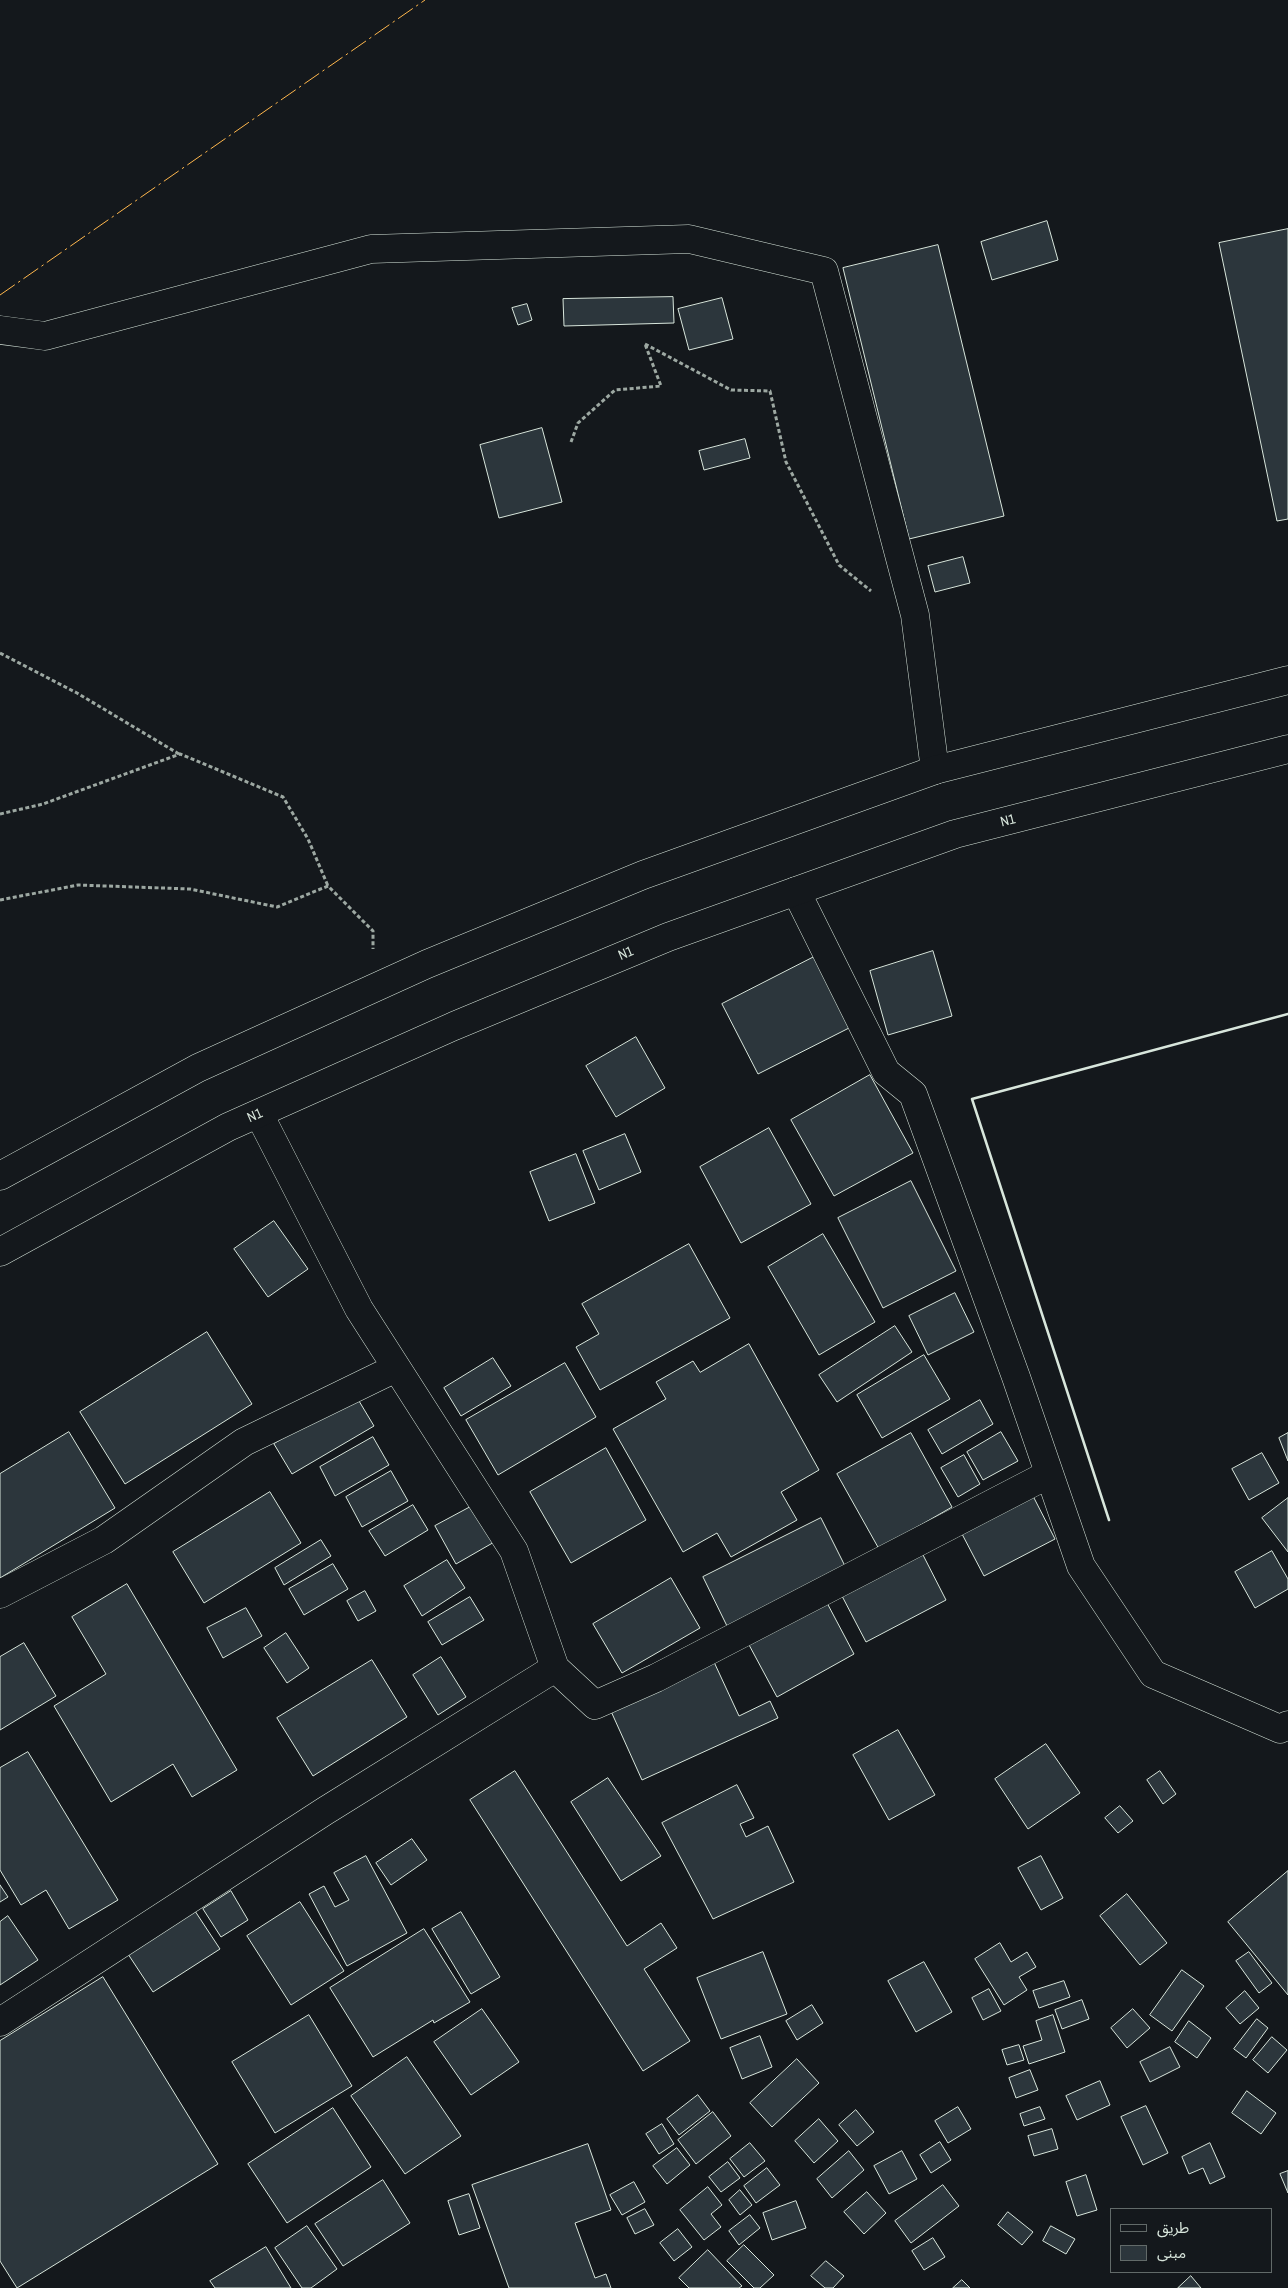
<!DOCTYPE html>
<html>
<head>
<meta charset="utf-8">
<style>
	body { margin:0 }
	#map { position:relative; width:1288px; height:2288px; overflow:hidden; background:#14181c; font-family:"Archivo Narrow","Noto Sans Arabic",sans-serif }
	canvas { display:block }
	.legend { position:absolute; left:1110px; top:2208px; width:162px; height:65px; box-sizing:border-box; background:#14181c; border:1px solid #626a69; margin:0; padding:6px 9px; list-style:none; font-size:15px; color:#d8e6dc }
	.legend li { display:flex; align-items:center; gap:10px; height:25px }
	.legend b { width:25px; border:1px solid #626a69 }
</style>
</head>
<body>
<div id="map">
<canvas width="1288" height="2288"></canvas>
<ul class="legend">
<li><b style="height:6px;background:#14181c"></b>طريق</li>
<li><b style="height:14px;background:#2c363c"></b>مبنى</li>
</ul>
</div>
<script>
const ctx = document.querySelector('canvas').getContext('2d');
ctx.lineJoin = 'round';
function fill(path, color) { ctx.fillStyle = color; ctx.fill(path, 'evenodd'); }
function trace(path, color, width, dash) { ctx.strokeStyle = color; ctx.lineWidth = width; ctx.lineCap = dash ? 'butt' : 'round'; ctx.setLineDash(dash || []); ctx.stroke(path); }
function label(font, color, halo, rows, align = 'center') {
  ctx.font = font + ' "Archivo Narrow",sans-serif'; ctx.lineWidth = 4; ctx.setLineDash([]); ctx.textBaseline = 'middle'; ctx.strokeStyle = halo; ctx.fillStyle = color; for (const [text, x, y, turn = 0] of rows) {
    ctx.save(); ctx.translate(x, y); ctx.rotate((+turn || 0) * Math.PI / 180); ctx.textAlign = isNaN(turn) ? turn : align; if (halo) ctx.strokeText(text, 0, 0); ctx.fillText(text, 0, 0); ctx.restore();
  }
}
const building = new Path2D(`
	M1047 221 1058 260 992 280 981 242Z
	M1288 229V519L1277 521 1219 243Z
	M938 245 1004 516 909 539 843 268Z
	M673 297 674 323 564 326 563 299Z
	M722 298 733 339 689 350 678 309Z
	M527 304 532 320 518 325 512 308Z
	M542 428 562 502 499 518 480 445Z
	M745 439 750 458 704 470 699 451Z
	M963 557 970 583 935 592 928 566Z
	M933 951 952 1016 888 1035 870 971Z
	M816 956 851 1027 758 1074 722 1004Z
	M636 1037 665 1088 616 1117 586 1066Z
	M870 1075 913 1153 834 1196 791 1120Z
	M769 1128 811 1204 741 1243 700 1167Z
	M625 1134 641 1172 599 1190 583 1151Z
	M576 1154 595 1203 549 1221 530 1172Z
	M911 1181 956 1271 883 1308 838 1218Z
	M274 1221 308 1269 268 1297 234 1249Z
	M823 1234 875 1322 819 1355 768 1267Z
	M689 1244 730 1318 600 1390 576 1347 599 1334 582 1304Z
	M955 1293 974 1332 928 1355 909 1316Z
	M895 1326 912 1352 837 1402 819 1375Z
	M207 1332 252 1404 125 1484 80 1412Z
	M749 1344 819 1470 781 1492 797 1520 731 1557 717 1533 683 1552 613 1429 666 1399 656 1382 693 1361 700 1372Z
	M924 1355 950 1399 882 1438 857 1395Z
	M493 1358 511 1386 461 1416 444 1388Z
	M565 1363 596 1417 498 1475 466 1420Z
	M356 1396 374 1426 292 1474 274 1444Z
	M980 1400 993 1424 942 1454 928 1430Z
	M69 1432 115 1508 0 1578V1474Z
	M1001 1432 1018 1461 983 1480 967 1452Z
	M911 1433 952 1507 879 1549 837 1474Z
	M1288 1433V1461L1279 1438Z
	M373 1437 389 1465 335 1496 320 1467Z
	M606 1448 646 1520 571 1563 530 1492Z
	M1262 1453 1279 1483 1249 1500 1232 1469Z
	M964 1455 980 1484 958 1497 941 1468Z
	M391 1471 408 1501 362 1527 346 1497Z
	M270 1492 301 1543 204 1603 173 1552Z
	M1033 1496 1055 1539 984 1576 962 1534Z
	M1288 1498V1552L1262 1518Z
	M476 1504 496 1541 456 1564 435 1526Z
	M413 1505 428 1530 385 1556 369 1531Z
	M821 1518 845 1566 727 1626 703 1577Z
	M321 1540 331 1556 284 1585 275 1568Z
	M1272 1551 1288 1579V1589L1255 1608 1235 1572Z
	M922 1553 946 1600 866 1642 842 1596Z
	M447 1560 465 1588 422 1616 404 1586Z
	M333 1564 348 1589 304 1615 289 1589Z
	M671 1578 700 1628 622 1673 593 1624Z
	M127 1584 237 1770 192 1797 173 1764 111 1802 54 1706 106 1674 72 1617Z
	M365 1591 376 1611 358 1621 347 1601Z
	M470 1597 484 1620 442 1645 428 1622Z
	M826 1601 854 1654 777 1697 748 1643Z
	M246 1608 262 1636 223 1658 207 1628Z
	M286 1633 309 1668 287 1683 264 1648Z
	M24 1643 56 1696 0 1730V1657Z
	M441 1657 466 1697 438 1715 413 1675Z
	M372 1660 407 1717 313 1776 277 1718Z
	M714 1662 739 1716 770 1701 778 1718 642 1780 610 1709Z
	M898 1730 935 1795 889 1820 853 1755Z
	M1046 1744 1080 1793 1028 1829 995 1779Z
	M28 1752 118 1900 69 1929 46 1890 21 1905 0 1870V1768Z
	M515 1771 627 1946 661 1923 677 1948 644 1969 690 2041 643 2071 470 1800Z
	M1160 1771 1176 1794 1163 1804 1147 1780Z
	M608 1778 661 1856 621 1881 571 1802Z
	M737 1785 754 1818 740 1824 746 1837 768 1826 794 1882 713 1919 662 1823Z
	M1120 1806 1133 1821 1118 1833 1105 1818Z
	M412 1839 427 1860 391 1885 376 1863Z
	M366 1856 407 1933 347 1966 309 1894 324 1886 335 1907 349 1900 334 1873Z
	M1041 1856 1063 1898 1041 1910 1018 1868Z
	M1288 1871V1995L1228 1922Z
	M0 1885 8 1897 0 1902Z
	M231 1891 248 1920 221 1937 203 1909Z
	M1127 1894 1167 1943 1140 1965 1100 1916Z
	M300 1902 344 1971 291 2005 247 1936Z
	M195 1911 220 1949 153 1992 128 1954Z
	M461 1912 500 1977 471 1994 432 1929Z
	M8 1916 38 1960 0 1985V1922Z
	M424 1929 470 2002 434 2023 433 2020 373 2057 330 1988Z
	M1000 1943 1011 1962 1027 1952 1036 1967 1019 1977 1027 1990 1004 2005 975 1959Z
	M763 1952 787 2014 721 2039 697 1978Z
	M1249 1952 1272 1983 1259 1993 1236 1961Z
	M924 1962 952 2012 916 2032 888 1981Z
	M1182 1970 1204 1986 1172 2031 1150 2015Z
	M103 1977 218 2164 17 2288 0 2261V2041Z
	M1064 1981 1070 1997 1039 2008 1033 1991Z
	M989 1989 1001 2011 983 2020 972 1998Z
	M1245 1991 1259 2008 1240 2024 1226 2008Z
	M1082 2000 1089 2019 1062 2029 1055 2010Z
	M812 2005 823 2023 797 2040 786 2021Z
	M482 2009 519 2062 471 2095 434 2042Z
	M1133 2009 1150 2028 1127 2048 1111 2028Z
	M309 2015 352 2086 275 2133 232 2062Z
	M1053 2015 1065 2052 1029 2064 1023 2046 1042 2040 1036 2021Z
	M1257 2019 1268 2028 1246 2058 1234 2049Z
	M1189 2021 1211 2038 1197 2058 1175 2042Z
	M760 2036 772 2067 742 2079 730 2048Z
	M1272 2037 1287 2050 1268 2073 1253 2060Z
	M1019 2045 1024 2060 1007 2065 1002 2050Z
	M1170 2047 1180 2067 1150 2082 1140 2062Z
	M407 2057 461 2136 405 2174 351 2096Z
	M797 2059 819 2083 772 2127 750 2103Z
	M1030 2070 1038 2090 1016 2098 1009 2078Z
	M1100 2081 1110 2105 1077 2120 1066 2096Z
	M1247 2091 1276 2113 1261 2134 1232 2113Z
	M698 2095 710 2111 679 2135 667 2119Z
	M1146 2106 1168 2153 1143 2165 1121 2117Z
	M958 2107 971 2129 948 2143 935 2121Z
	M1040 2107 1045 2119 1024 2126 1020 2114Z
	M333 2108 371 2167 287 2223 248 2164Z
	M856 2110 874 2132 857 2146 839 2125Z
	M713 2112 731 2136 696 2164 678 2140Z
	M819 2119 838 2141 814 2163 795 2141Z
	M662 2124 674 2144 659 2154 646 2134Z
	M1052 2129 1058 2149 1034 2156 1028 2136Z
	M940 2142 951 2160 931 2173 920 2155Z
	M750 2143 765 2161 744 2177 730 2159Z
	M1210 2143 1225 2177 1210 2184 1203 2168 1189 2174 1182 2157Z
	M588 2144 611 2210 575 2223 595 2278 606 2274 611 2288H509L472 2185Z
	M677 2148 690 2165 667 2184 653 2166Z
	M849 2151 864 2170 832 2198 817 2179Z
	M902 2151 917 2179 889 2194 874 2166Z
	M728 2162 740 2178 721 2192 709 2177Z
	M767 2168 780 2185 756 2203 744 2186Z
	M1288 2171V2193L1280 2174Z
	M1086 2175 1097 2210 1077 2216 1066 2182Z
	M383 2180 410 2223 343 2266 315 2224Z
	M634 2182 645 2202 622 2215 610 2195Z
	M943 2185 959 2206 911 2243 895 2221Z
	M708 2187 722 2205 711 2214 721 2227 704 2240 680 2210Z
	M740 2190 752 2205 740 2215 729 2200Z
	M867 2192 886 2213 864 2234 844 2212Z
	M469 2194 480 2228 459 2235 448 2201Z
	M796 2201 806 2228 772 2240 763 2213Z
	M645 2209 654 2225 635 2234 627 2218Z
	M1008 2212 1033 2232 1022 2245 998 2225Z
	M750 2215 760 2228 739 2245 729 2231Z
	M307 2226 337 2269 311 2288H302L275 2248Z
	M1051 2226 1075 2239 1066 2254 1043 2241Z
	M678 2229 692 2247 674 2261 660 2243Z
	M933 2238 945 2257 924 2270 912 2251Z
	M744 2245 774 2275 760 2288H754L727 2261Z
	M266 2247 291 2288H215L210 2281Z
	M708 2250 742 2286 739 2288H689L679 2278Z
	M826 2261 844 2276 833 2288H825L811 2276Z
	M1191 2276 1201 2288H1178Z
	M962 2280 970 2288H953Z`);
const path = new Path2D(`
	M645 344 731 390 770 391 786 462 839 565 871 591
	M571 442 578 423 615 390 661 386 645 344
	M0 653 77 693 179 754
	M0 814 43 804 180 754 283 797 308 839 328 886
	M0 900 78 885 190 889 277 907 328 886 373 931V949`);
const minor = new Path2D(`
	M0 330 45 336 371 249 689 239 824 271 915 615 935 770
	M796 891 886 1072 913 1094 1016 1377 1081 1566 1153 1674 1280 1729 1288 1725
	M259 1114 359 1309 514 1551 555 1668
	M0 1594 104 1540 244 1442 396 1368
	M0 2022 325 1811 555 1668 595 1705 656 1678 1049 1474`);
const trunk = new Path2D(`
	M0 1176 198 1068 427 964 643 875 935 770 1288 680
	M0 1252 228 1127 454 1026 668 937 955 834 1288 749`);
const wall = new Path2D(`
	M1109 1520 972 1099 1288 1014`);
const power = new Path2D(`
	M0 295 425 0`);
const streetNames = [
	["N1",1008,821,-14],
	["N1",626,954,-23],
	["N1",255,1116,-24]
];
fill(building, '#2c363c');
trace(building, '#d8e6dc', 1);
trace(minor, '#d8e6dc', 29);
trace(trunk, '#d8e6dc', 29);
trace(path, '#9da8a2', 3, [4, 2.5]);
trace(minor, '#14181c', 28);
trace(trunk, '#14181c', 28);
trace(wall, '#d8e6dc', 2.5);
trace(power, '#ffb74d', 1, [18, 4, 2.5, 4]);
label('14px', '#d8e6dc', '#14181c', streetNames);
</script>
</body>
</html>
